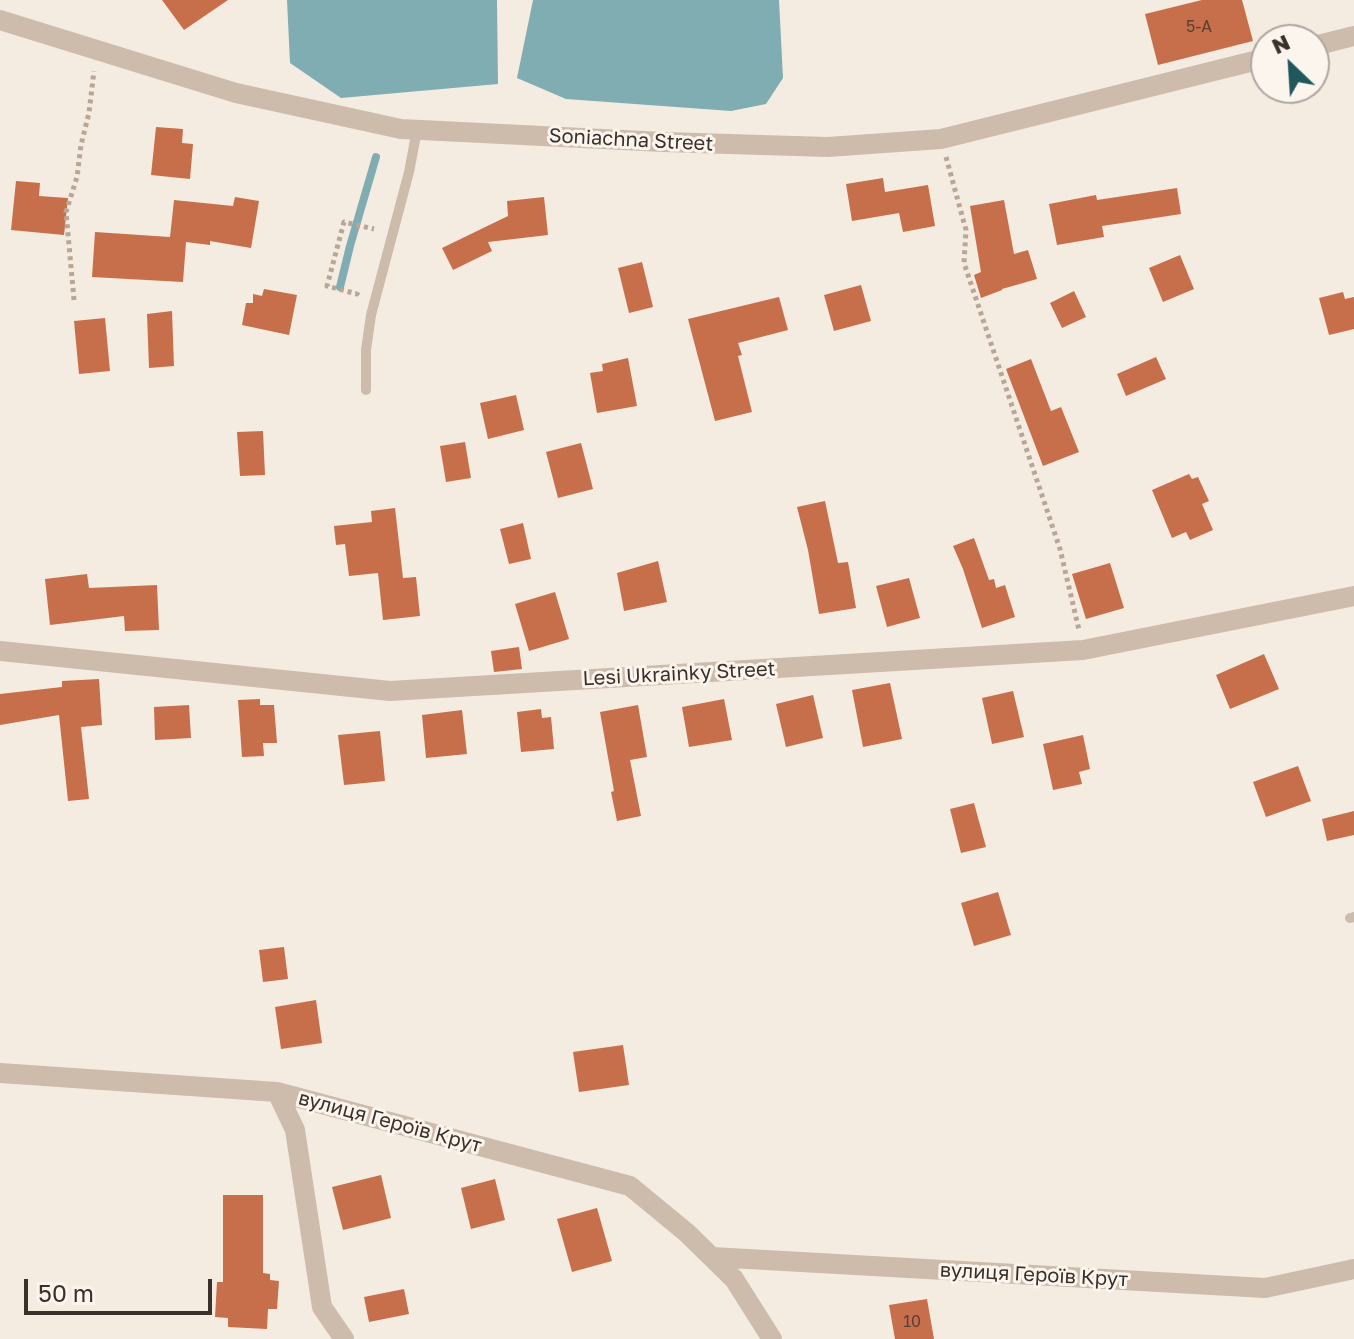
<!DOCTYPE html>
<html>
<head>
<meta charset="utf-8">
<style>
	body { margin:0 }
	#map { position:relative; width:1354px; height:1339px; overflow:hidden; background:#f4ece1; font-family:"Golos Text",sans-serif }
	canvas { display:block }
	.north { position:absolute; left:1250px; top:24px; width:80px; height:80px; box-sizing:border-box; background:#fbf5ee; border:2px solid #aea7a0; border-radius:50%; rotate:335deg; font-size:22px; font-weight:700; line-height:32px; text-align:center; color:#3b312b }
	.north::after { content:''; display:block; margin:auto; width:28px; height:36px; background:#1f575d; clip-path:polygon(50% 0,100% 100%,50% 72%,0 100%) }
	.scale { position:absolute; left:24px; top:1279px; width:188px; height:36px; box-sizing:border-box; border:4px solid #3b312b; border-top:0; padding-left:10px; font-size:24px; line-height:28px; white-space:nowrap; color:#3b312b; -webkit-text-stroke:6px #fbf5ee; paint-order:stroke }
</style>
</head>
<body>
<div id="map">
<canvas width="1354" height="1339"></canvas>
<div class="north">N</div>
<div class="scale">50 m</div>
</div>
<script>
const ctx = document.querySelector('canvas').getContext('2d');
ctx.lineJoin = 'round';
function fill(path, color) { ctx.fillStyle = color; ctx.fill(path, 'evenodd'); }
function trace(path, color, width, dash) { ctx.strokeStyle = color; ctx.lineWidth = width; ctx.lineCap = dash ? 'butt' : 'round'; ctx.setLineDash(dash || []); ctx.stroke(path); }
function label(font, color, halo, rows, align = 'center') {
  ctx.font = font + ' "Golos Text",sans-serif'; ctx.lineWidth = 6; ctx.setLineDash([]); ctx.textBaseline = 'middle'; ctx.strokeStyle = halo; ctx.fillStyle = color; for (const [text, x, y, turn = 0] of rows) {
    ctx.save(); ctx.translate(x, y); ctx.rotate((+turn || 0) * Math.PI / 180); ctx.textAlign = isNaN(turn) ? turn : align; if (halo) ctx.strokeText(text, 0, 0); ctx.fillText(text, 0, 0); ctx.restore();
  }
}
const water = new Path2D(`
	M287 0H497L498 84 341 98 290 63Z
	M533 0H779L783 78 766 104 731 111 566 99 517 78Z`);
const stream = new Path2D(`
	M340 287 350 246 376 157`);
const building = new Path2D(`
	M162 0H228L184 30Z
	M1202 0H1242L1253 41 1158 65 1145 14Z
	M156 127 183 129 182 143 193 144 190 179 151 175Z
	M883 178 885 192 928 185 935 226 903 232 899 213 852 221 846 184Z
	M16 181 40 183 39 196 68 198 64 235 11 230Z
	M1177 188 1181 214 1102 226 1104 237 1057 245 1049 204 1096 195 1097 200Z
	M235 197 259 201 251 248 210 241V245L186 242 183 282 92 277 95 232 170 237 174 200 233 206Z
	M544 197 548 235 488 242 492 251 453 270 442 248 508 216 507 201Z
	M1004 200 1014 254 1028 250 1037 279 1002 289V290L981 298 974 275 981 272 970 206Z
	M1180 255 1194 289 1163 302 1149 268Z
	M642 262 653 307 629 313 618 268Z
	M861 285 871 321 834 331 824 295Z
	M264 289 297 295 289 335 242 325 246 303H253V294L262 296Z
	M1074 291 1086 317 1062 328 1050 303Z
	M1343 292 1345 299 1354 297V329L1329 335 1319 298Z
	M779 297 788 330 738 343 742 355 738 356 752 412 715 421 688 319Z
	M172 311 174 366 149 368 147 314Z
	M105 318 110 371 79 374 74 321Z
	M1156 357 1166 379 1126 396 1117 374Z
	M628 358 637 406 597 413 590 373 603 371 602 364Z
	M1031 359 1051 411 1061 407 1079 452 1043 466 1006 369Z
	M516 395 524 430 488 439 480 403Z
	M263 431 265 475 240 476 237 432Z
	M465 442 471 478 446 482 440 446Z
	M581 443 593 489 558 498 546 452Z
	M1189 474 1192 479 1198 477 1209 501 1202 504 1213 530 1190 540 1186 532 1172 538 1152 490Z
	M825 501 838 563 848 562 856 608 819 614 808 550 797 507Z
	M395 508 403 578 416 577 420 616 383 620 378 573 349 576 345 544 336 545 334 526 372 522 371 511Z
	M523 523 531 559 509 564 500 529Z
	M974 538 989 580 994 579 996 588 1005 585 1015 617 982 628 963 569 953 546Z
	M658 561 667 602 624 611 617 573Z
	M1110 563 1124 608 1086 619 1072 574Z
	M87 574 89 588 157 585 159 630 125 631 124 616 50 625 45 579Z
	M909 578 920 618 887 627 876 586Z
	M555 592 569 639 529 651 515 604Z
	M519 647 522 669 494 672 491 651Z
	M1264 654 1279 689 1230 709 1216 675Z
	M99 679 102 725 81 727 89 799 68 801 59 715 0 725V694L62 687V681Z
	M890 683 902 739 863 747 852 690Z
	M1013 691 1024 737 992 744 982 698Z
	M813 695 823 738 786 747 776 704Z
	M260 699V705H274L277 743H263L264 756 242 757 238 700Z
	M724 699 732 740 689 747 682 707Z
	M189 705 191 738 155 740 154 707Z
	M638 705 647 757 630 760 641 816 617 821 611 792 614 791 600 712Z
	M541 709 542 718 551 717 554 749 521 752 517 712Z
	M462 710 467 754 426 758 422 715Z
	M380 731 385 781 344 785 338 735Z
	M1083 735 1090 769 1079 772 1082 784 1053 790 1043 744Z
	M1298 766 1311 801 1266 817 1253 782Z
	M974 803 986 847 961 853 950 809Z
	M1354 811V835L1327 841 1322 819Z
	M998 892 1011 935 974 946 961 903Z
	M284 947 288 979 263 982 259 950Z
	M316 1000 322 1043 281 1049 275 1007Z
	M623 1045 629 1085 579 1092 573 1052Z
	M381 1175 391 1218 343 1230 332 1187Z
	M495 1179 505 1220 471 1229 461 1188Z
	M223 1195H263V1273L270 1274V1280L279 1281 277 1309H268L267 1329 228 1327V1318L215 1317 217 1282H223Z
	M597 1208 612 1261 572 1272 557 1219Z
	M404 1289 409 1314 369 1322 364 1297Z
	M927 1299 934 1339H895L889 1305Z`);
const path = new Path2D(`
	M946 157 966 230 964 263 1060 549 1079 630
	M358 292 357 294 327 286 344 222 374 229
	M74 300 66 212 77 177 81 145 89 113 94 71`);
const service = new Path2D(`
	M366 390V350L371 315 409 172 417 130
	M1350 918 1354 917`);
const minor = new Path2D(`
	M0 20 236 93 401 129 663 142 828 147 941 139 1266 58
	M1314 46 1354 36
	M0 651 390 691 1083 650 1354 596
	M0 1073 277 1092 295 1130 322 1307 344 1339
	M277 1092 630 1186 687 1233 734 1279 772 1339
	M712 1257 1265 1288 1354 1269`);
const numberNames = [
	["5-А",1199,27],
	["10",912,1322]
];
const streetNames = [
	["Soniachna Street",631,140,3],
	["Lesi Ukrainky Street",679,674,-3],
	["вулиця Героїв Крут",390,1122,15],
	["вулиця Героїв Крут",1034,1275,3]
];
fill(water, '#7fadb2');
trace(stream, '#7fadb2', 8);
fill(building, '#c76e4b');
trace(path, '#b9a696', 5, [4, 4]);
trace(service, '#cdbcac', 10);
trace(minor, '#cdbcac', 20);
label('16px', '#5e4033', null, numberNames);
label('20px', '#3b312b', '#fbf5ee', streetNames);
</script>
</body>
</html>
